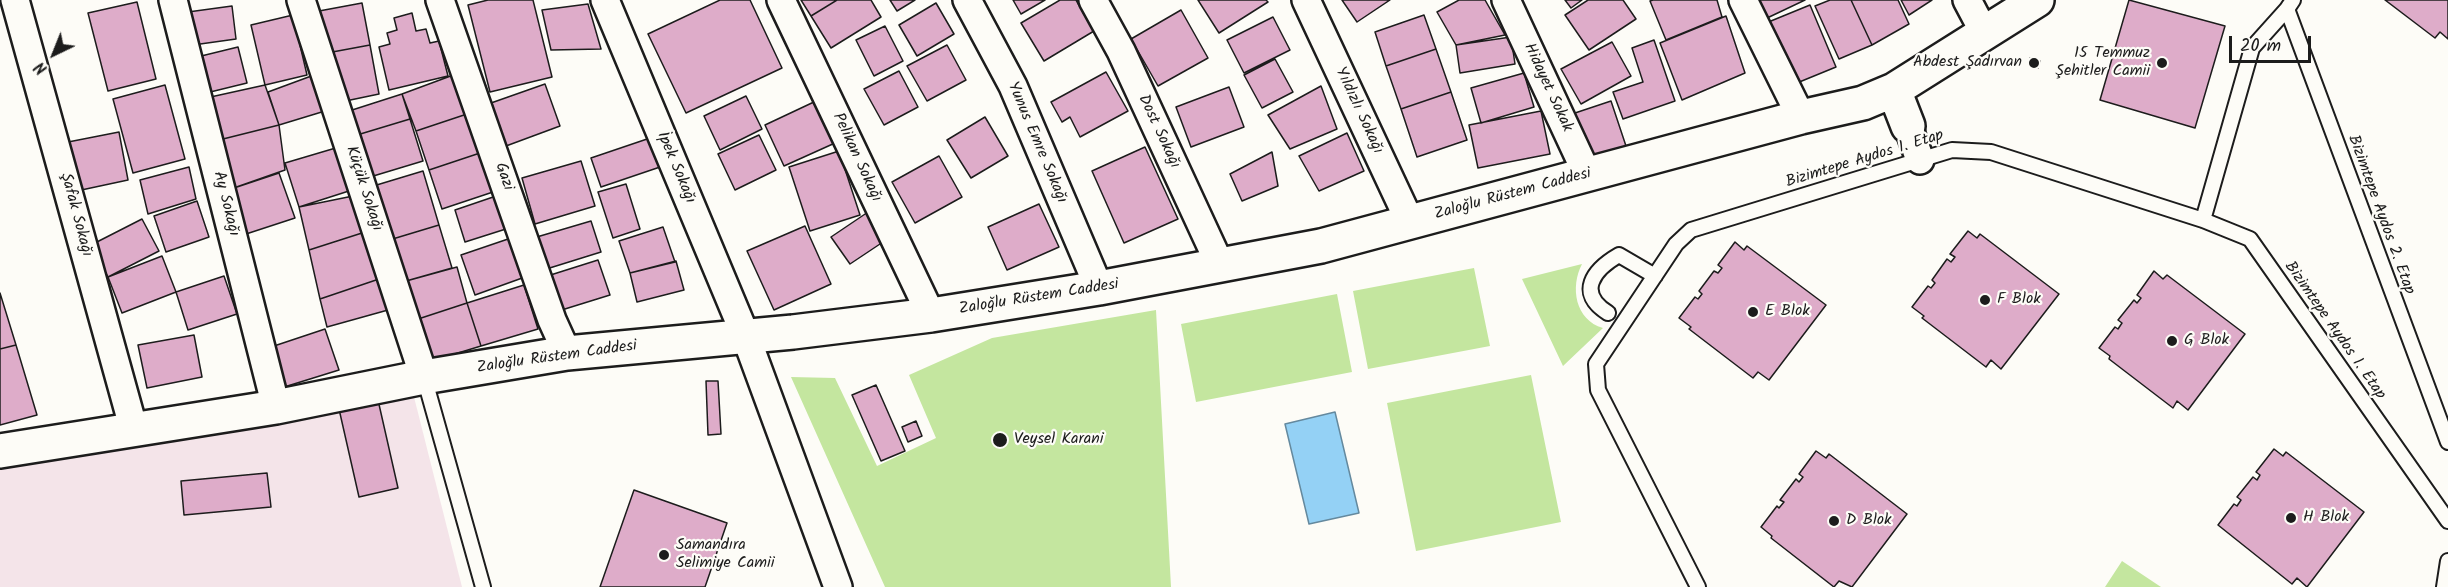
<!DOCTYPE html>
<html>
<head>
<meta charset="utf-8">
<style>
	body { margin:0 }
	#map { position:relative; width:2448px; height:587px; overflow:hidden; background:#fdfcf7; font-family:Kalam,sans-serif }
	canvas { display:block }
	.north { position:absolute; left:24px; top:24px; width:60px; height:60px; -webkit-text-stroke:4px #fdfcf7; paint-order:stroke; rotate:223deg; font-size:16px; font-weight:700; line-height:24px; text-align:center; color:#1c1c1c }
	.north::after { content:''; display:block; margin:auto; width:21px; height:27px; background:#1c1c1c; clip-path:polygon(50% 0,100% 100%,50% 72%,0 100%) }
	.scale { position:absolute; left:2229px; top:36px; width:82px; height:27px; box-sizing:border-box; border:3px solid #1c1c1c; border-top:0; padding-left:8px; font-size:18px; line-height:21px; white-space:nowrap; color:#1c1c1c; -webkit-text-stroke:4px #fdfcf7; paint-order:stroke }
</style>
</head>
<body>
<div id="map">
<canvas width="2448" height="587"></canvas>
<div class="north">N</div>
<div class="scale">20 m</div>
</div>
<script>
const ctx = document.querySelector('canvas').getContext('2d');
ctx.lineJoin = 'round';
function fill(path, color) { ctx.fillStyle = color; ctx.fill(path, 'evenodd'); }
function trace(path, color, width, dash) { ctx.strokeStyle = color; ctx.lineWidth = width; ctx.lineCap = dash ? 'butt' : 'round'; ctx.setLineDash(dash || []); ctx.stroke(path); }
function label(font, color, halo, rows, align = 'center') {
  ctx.font = font + ' Kalam,sans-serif'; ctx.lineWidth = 4.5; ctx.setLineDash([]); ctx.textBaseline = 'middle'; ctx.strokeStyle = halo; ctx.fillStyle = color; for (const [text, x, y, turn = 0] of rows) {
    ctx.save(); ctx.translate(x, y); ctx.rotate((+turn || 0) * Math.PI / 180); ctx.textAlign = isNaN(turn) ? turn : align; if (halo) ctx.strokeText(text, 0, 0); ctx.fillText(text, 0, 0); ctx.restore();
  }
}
const built = new Path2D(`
	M414 397 462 587H0V469Z`);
const green = new Path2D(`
	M1582 264C1570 287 1575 320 1603 328L1563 366 1522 279Z
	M1474 268 1490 346 1368 369 1353 291Z
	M1337 294 1352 372 1196 402 1181 324Z
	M1156 310 1171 587H885L791 377 835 378 877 466 936 438 909 375 992 338Z
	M1531 375 1561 522 1416 551 1387 403Z
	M2122 561 2161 587H2105Z`);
const water = new Path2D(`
	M1335 412 1359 513 1309 524 1285 424Z`);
const building = new Path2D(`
	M488 0H533L552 77 490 92 468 5Z
	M720 0H750L782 68 686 113 648 34Z
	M801 0H837L811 16Z
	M837 0H871L881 17 831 48 811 16Z
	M890 0H915L897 11Z
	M1013 0H1045L1021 14Z
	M1060 0H1076L1094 31 1044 61 1021 23Z
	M1198 0H1266L1268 2 1219 33Z
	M1342 0H1390L1357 22Z
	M1459 0H1485L1505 35 1456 45 1437 12Z
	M1565 0H1582L1571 8Z
	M1588 0H1623L1636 19 1589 50 1565 15Z
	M1653 0H1717L1722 17 1666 40 1650 1Z
	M1756 0H1805L1765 19Z
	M1830 0H1851L1872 45 1839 59 1815 6Z
	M1851 0H1898L1909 24 1872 45Z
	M1901 0H1932L1909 15Z
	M2129 0 2225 26 2195 128 2100 100Z
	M2385 0H2448V39L2440 32 2435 38Z
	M137 2 156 79 108 91 88 13Z
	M362 3 370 45 327 53 319 11Z
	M936 3 954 34 917 56 899 25Z
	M588 4 601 49 551 50 542 10Z
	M1810 5 1836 67 1792 85 1766 23Z
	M232 6 236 39 193 45 188 12Z
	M1181 10 1208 58 1158 86 1131 39Z
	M412 13 416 31 426 29 430 43 439 41 448 76 389 90 379 47 390 44 387 33 397 30 394 18Z
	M293 15 307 75 265 85 251 25Z
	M1424 15 1436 49 1386 66 1375 32Z
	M1726 16 1745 73 1682 100 1660 43Z
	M1273 17 1290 50 1244 73 1227 40Z
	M885 26 903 61 874 76 856 40Z
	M1511 37 1515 64 1460 73 1456 45Z
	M1654 40 1675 101 1623 119 1613 92 1643 82 1632 48Z
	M1612 42 1631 76 1581 104 1561 69Z
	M370 45 379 94 336 103 327 53Z
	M947 45 966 80 927 101 907 66Z
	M238 47 247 83 202 94 193 58Z
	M1436 49 1451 92 1401 109 1386 66Z
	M2030 58 2040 61 2038 68 2029 65Z
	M1275 59 1293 92 1262 108 1244 75Z
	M899 71 918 107 884 125 864 89Z
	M1106 72 1128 111 1080 137 1070 117 1062 122 1051 102Z
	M1524 73 1534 107 1481 123 1471 88Z
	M456 74 470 113 416 131 402 94Z
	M314 75 325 111 279 125 268 92Z
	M545 84 560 126 506 146 491 103Z
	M165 85 185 159 133 173 113 99Z
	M265 85 279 125 215 141 206 98Z
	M1321 86 1337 129 1290 149 1268 115Z
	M1229 87 1244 127 1191 147 1176 107Z
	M1451 92 1467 140 1417 157 1401 109Z
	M402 94 410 119 357 135 349 111Z
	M746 96 762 129 720 150 704 116Z
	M816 101 835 143 784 166 765 125Z
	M1611 101 1627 149 1591 161 1575 113Z
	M1541 111 1550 154 1478 168 1469 125Z
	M470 113 486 151 429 170 416 131Z
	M985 117 1008 156 971 178 947 140Z
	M410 119 423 161 370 177 357 135Z
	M279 125 285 170 228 190 215 141Z
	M119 132 128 180 72 192 63 143Z
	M1347 133 1364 171 1319 191 1299 156Z
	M759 135 776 170 735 190 718 154Z
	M653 137 663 166 601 187 591 158Z
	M339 147 352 190 299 207 285 163Z
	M1145 147 1178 219 1124 243 1092 171Z
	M486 151 499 190 442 209 429 170Z
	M839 151 860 215 810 231 789 167Z
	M1272 152 1278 186 1242 201 1230 174Z
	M939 156 962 197 915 223 892 182Z
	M581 161 595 206 535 224 522 178Z
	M189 167 196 199 148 214 140 180Z
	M423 171 439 225 386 241 370 187Z
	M279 173 295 218 243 235 228 190Z
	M626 184 640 229 613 238 598 192Z
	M499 195 509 228 465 242 455 210Z
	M353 196 362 233 309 250 299 207Z
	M197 201 209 237 166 252 154 216Z
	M1039 204 1059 247 1007 270 988 227Z
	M874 208 892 236 850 264 831 237Z
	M142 219 159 251 108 277 91 245Z
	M591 221 601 252 540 271 530 239Z
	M439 225 452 268 399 283 386 241Z
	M805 226 831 284 774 310 747 251Z
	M663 227 675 262 630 273 619 241Z
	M1968 231 1977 238 1980 234 2059 294 2001 369 1991 360 1986 367 1922 318 1924 316 1912 307 1928 286 1931 288 1935 283 1932 280 1947 259 1951 262 1955 257 1950 254Z
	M362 233 379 279 320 299 309 250Z
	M511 238 525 277 475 295 461 255Z
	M1735 242 1744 250 1747 246 1826 305 1769 380 1758 372 1753 378 1689 329 1691 327 1679 318 1695 297 1698 299 1702 294 1699 291 1714 271 1718 273 1722 268 1718 265Z
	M162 256 176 292 122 313 108 277Z
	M598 260 610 295 552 313 541 278Z
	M676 261 684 290 637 302 630 273Z
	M457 267 467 303 409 322 399 283Z
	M2154 271 2163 279 2167 275 2245 334 2188 410 2177 401 2173 408 2109 359 2110 356 2099 348 2115 327 2118 329 2122 323 2118 320 2134 300 2137 303 2141 298 2137 295Z
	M224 276 237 314 188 330 176 292Z
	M379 279 388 310 327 327 320 299Z
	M524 285 538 329 481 346 467 303Z
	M0 293 16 345 0 349Z
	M467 303 481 346 422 364 409 322Z
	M325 329 339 370 281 388 268 348Z
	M194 335 202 377 147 388 138 345Z
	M16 345 37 415 0 425V349Z
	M706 381H718L721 434 708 435Z
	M876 385 905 451 881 461 852 395Z
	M378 400 398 488 359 497 339 409Z
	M916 421 922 436 908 442 902 427Z
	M2274 449 2283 456 2286 452 2364 512 2307 587 2297 578 2292 584 2218 525 2234 504 2237 506 2241 500 2237 497 2253 477 2257 480 2260 475 2256 472Z
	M1816 451 1826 458 1829 454 1907 514 1852 587 1839 581 1834 587 1771 538 1772 536 1761 527 1777 506 1779 508 1784 502 1780 500 1796 479 1799 482 1803 477 1799 474Z
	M267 473 271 507 184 515 181 481Z
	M634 490 727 523 705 587H600Z`);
const service = new Path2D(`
	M2293 0 2287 9 2448 442
	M2203 220 2252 48 2287 9
	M1608 313C1576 293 1593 270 1619 255L1655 276
	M424 377 483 587
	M1698 587 1598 390 1596 364 1676 244 1691 230 1952 150 1991 152 2203 220 2250 239 2448 521
	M2444 587 2448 561`);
const minor = new Path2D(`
	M15 0 134 430
	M173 0 276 407
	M301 0 424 377
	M440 0 552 320 567 353
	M605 0 746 337 838 587
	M781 0 931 315
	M967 0 1013 86 1099 288
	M1093 0 1121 51 1220 265
	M1306 0 1410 222
	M1506 0 1588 176
	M1743 0 1801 117
	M1967 0 1985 34
	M1908 126 1920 160`);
const tertiary = new Path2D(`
	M1894 90 1908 126
	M0 451 276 407 424 377 567 353 793 332 931 315 1099 288 1321 246 1801 117 1863 103 1894 90 2037 0`);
const markers = [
	[2034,63,6,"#1c1c1c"],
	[2162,63,6,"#1c1c1c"],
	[1985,300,6,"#1c1c1c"],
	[1753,312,6,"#1c1c1c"],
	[2172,341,6,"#1c1c1c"],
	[1000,440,8,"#1c1c1c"],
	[2291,518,6,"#1c1c1c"],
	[1834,521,6,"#1c1c1c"],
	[664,555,6,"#1c1c1c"]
];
const poiNames = [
	["15 Temmuz",2150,54,"right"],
	["Şehitler Camii",2150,72,"right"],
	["Abdest Şadırvan",2022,63,"right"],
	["F Blok",1997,300],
	["E Blok",1765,312],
	["G Blok",2184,341],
	["Veysel Karani",1014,440],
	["H Blok",2303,518],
	["D Blok",1846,521],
	["Samandıra",676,546],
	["Selimiye Camii",676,564]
];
const streetNames = [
	["Hidayet Sokak",1547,88,65],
	["Yıldızlı Sokağı",1358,111,65],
	["Dost Sokağı",1158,132,65],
	["Yunus Emre Sokağı",1036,143,67],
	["Pelikan Sokağı",856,158,65],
	["Bizimtepe Aydos 1. Etap",1865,160,-17],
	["İpek Sokağı",675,168,67],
	["Gazi",503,177,71],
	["Küçük Sokağı",363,189,72],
	["Zaloğlu Rüstem Caddesi",1513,195,-15],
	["Ay Sokağı",225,204,76],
	["Şafak Sokağı",75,215,75],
	["Bizimtepe Aydos 2. Etap",2380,215,70],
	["Zaloğlu Rüstem Caddesi",1039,298,-9],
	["Bizimtepe Aydos 1. Etap",2334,331,55],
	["Zaloğlu Rüstem Caddesi",557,358,-8]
];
fill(built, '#f4e4e9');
fill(green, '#c4e69f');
fill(water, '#94d1f5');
trace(water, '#64899e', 1.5);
fill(building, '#deacc9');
trace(building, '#1c1c1c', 1.5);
trace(service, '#1c1c1c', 18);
trace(minor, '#1c1c1c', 32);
trace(tertiary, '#1c1c1c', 38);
trace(service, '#fdfcf7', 14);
trace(minor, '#fdfcf7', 27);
trace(tertiary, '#fdfcf7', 33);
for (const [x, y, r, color] of markers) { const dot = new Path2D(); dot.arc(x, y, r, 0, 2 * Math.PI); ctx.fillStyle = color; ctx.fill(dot); trace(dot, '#fdfcf7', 2); }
label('16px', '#1c1c1c', '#fdfcf7', poiNames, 'left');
label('16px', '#1c1c1c', '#fdfcf7', streetNames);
</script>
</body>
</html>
